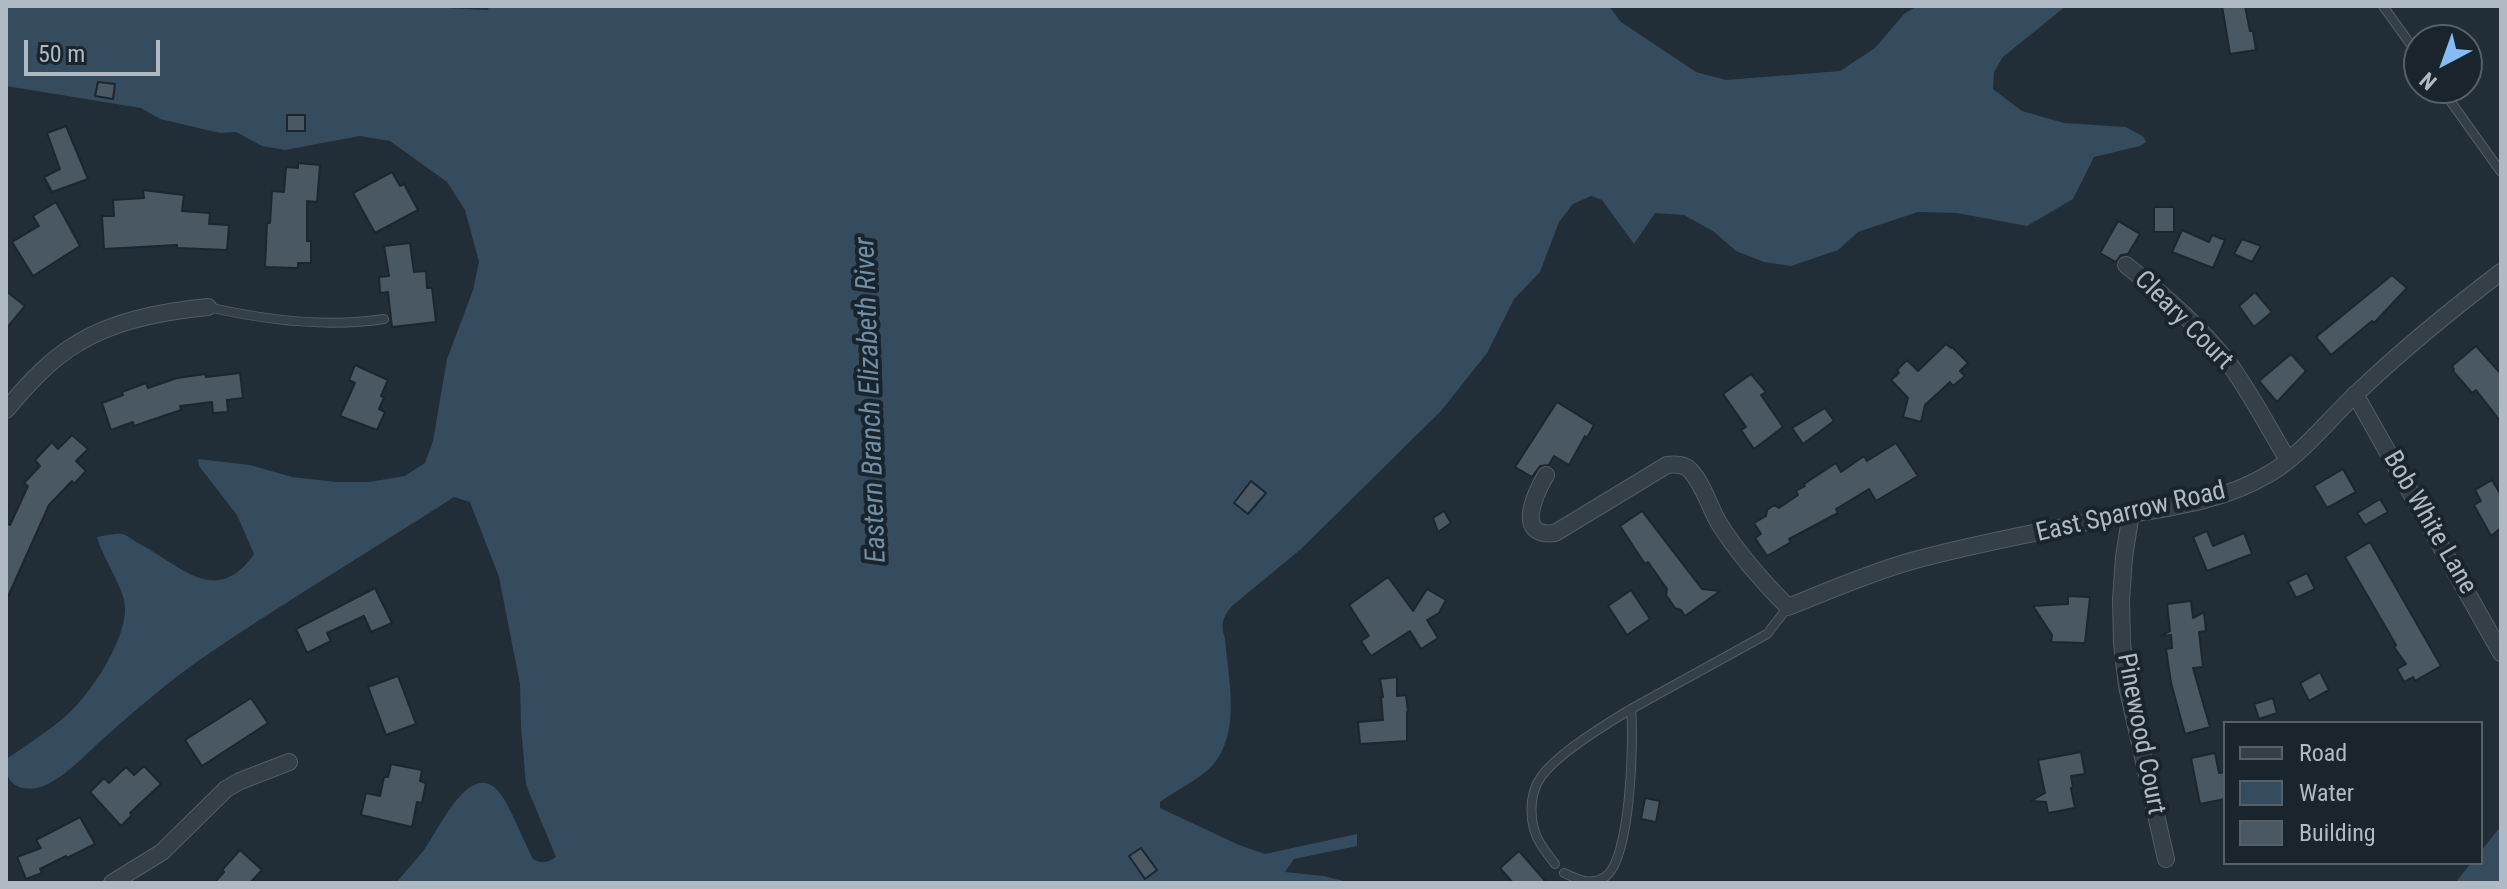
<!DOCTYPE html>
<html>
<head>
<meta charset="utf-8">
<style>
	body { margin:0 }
	#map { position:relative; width:2507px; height:889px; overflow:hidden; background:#212d37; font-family:"Roboto Condensed",sans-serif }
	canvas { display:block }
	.frame { position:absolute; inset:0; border:8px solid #afbac4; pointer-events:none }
	.legend { position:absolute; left:2223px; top:721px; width:260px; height:144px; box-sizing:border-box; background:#1a242c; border:2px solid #566069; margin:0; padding:10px 14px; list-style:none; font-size:24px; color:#afbac4 }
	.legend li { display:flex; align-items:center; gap:16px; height:40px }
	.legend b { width:40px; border:2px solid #566069 }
	.north { position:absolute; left:2403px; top:24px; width:80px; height:80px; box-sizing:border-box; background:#1a242c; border:2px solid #566069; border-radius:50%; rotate:221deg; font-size:22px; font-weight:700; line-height:32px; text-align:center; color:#afbac4 }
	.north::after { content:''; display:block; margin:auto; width:28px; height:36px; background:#83bdf4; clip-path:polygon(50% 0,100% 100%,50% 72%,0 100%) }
	.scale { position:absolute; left:24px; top:40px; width:136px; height:36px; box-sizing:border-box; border:4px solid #afbac4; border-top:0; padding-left:10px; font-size:24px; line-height:28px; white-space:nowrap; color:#afbac4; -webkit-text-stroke:6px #1a242c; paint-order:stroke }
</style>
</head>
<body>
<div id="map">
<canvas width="2507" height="889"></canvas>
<div class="frame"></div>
<ul class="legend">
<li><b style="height:10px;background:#343f47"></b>Road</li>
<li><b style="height:22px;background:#354b5e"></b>Water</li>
<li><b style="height:22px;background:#495863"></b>Building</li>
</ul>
<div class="north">N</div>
<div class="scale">50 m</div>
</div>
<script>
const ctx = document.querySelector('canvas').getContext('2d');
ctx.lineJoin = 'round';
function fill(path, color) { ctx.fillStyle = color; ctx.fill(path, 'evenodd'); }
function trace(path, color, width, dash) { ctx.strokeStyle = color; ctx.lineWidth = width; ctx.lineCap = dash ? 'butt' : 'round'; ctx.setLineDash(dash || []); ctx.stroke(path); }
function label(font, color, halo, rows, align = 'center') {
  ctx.font = font + ' "Roboto Condensed",sans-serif'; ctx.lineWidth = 8; ctx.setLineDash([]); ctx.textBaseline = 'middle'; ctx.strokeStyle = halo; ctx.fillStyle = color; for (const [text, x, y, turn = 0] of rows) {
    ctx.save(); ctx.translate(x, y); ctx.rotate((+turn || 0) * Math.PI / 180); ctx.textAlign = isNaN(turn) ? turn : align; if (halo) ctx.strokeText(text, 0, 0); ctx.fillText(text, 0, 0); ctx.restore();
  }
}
const water = new Path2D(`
	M6 6H408L488 10 489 6H1609L1621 22 1696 72 1726 80 1840 71 1875 48 1904 14 1917 6H2066L2003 57 1994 72 1993 89 2022 111 2064 123 2126 127 2144 137 2146 142 2140 146 2094 157 2073 199 2027 226 1957 213 1918 212 1858 232 1838 250 1791 266 1764 262 1736 251 1713 231 1684 215 1655 213 1634 244 1602 200 1591 196 1573 204 1559 222 1540 272 1514 299 1487 353 1441 411 1301 549 1232 606C1223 617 1220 624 1225 638 1228 679 1242 732 1212 766 1200 779 1175 791 1160 802V808L1239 845 1265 854 1357 834V846L1294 859 1285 872 1324 876 1351 883H396C405 872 415 861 424 850 438 832 470 757 499 792 510 805 524 842 533 859 542 864 547 863 556 857L526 785 521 726 520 684 499 577 470 502 454 497C369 552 281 604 198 661 165 685 134 711 104 738 86 754 69 773 48 784 27 795 0 787 8 758 28 744 50 730 68 714 91 694 132 632 124 600 120 582 103 558 97 537 104 536 115 533 122 534 127 535 133 540 138 543 179 564 216 609 254 554L237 515 199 466 198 459 250 465 292 477 336 482H369L405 476 425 463 433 441 447 359 473 290 479 262 465 210 447 182 390 141 360 136 285 150 262 146 236 132 220 133 160 119 141 108 6 86Z
	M2501 826V883H2455L2471 863H2481V851Z`);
const building = new Path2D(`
	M2222 6H2245L2250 31H2253L2256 50 2230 54Z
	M98 82 115 84 113 99 95 96Z
	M287 115H305V131H287Z
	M66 126 88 179 52 192 44 177 60 169 47 133Z
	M298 163 320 165 317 202 307 201V241H311V263H298V268L265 267 267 223H270L272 191 284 192 286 167 298 168Z
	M392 172 400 186 404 184 418 210 375 233 353 193Z
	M143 190 184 195 182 211 210 213 209 224 229 225 227 250 177 248V245L104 249 102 216H114L113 200 144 198Z
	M56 202 80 246 33 276 12 242 39 226 33 216Z
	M2154 207H2174V232H2154Z
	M2118 221 2140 234 2128 254 2121 255 2116 262 2100 253Z
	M2182 230 2209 242 2212 235 2225 240 2213 268 2172 252Z
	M2242 239 2261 246 2252 262 2234 254Z
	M410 243 414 272 426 271 427 288H432L436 322 392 327 388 292 380 293 379 277 389 276 384 246Z
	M2392 275 2407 288 2374 323 2372 321 2331 355 2316 337Z
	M6 291 25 306 6 329Z
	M2255 292 2272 312 2254 327 2239 306Z
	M1946 344 1951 348 1952 347 1968 363 1960 371 1965 376 1953 386 1950 382 1925 405 1921 422 1903 417 1908 398 1891 380 1899 373 1897 370 1907 360 1918 371Z
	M2476 346 2501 374V422L2476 390 2472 393 2453 371 2454 369 2452 366Z
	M2291 354 2306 371 2277 402 2259 381Z
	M355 365 388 380 381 396 384 398 379 409 385 412 377 430 340 416 355 383 349 380Z
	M240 373 243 398 227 400 228 412 213 413 212 402 180 406 181 410 134 426 133 422 111 430 102 403 123 395 122 392 146 383 148 388 177 378 205 374 206 377Z
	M1751 374 1766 392 1761 395 1783 427 1754 449 1741 430 1746 427 1723 394Z
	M1557 402 1594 425 1587 438 1585 436 1569 465 1554 456 1549 465 1540 466 1532 477 1515 467Z
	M1825 408 1834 421 1803 444 1792 428Z
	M72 435 88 449 76 461 86 471 74 484 72 481 49 505 6 601V523L10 525 28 486 24 483 40 466 35 460 52 442 58 449Z
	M1896 443 1918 476 1876 501 1869 489 1836 509 1838 513 1789 539 1791 542 1767 556 1755 538 1761 534 1754 523 1766 516 1767 510 1774 505 1779 508 1798 495 1796 491 1805 486 1804 484 1836 463 1841 472 1864 456 1867 461Z
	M2343 469 2356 492 2327 508 2314 486Z
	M2492 480 2501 495V528L2491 536 2474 505 2481 501 2475 490Z
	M1251 481 1266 493 1248 514 1234 503Z
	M2380 499 2388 512 2365 525 2357 513Z
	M1444 511 1451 523 1438 532 1433 518Z
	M1642 511 1702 589 1720 591 1685 616 1681 610 1675 608 1666 595 1667 589 1648 562 1645 564 1620 526Z
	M2207 531 2213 546 2244 533 2252 554 2207 571 2193 537Z
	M2370 542 2441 666 2415 681 2413 677 2404 682 2397 669 2406 664 2394 647 2396 645 2345 557Z
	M2307 573 2315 589 2296 598 2288 582Z
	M1388 577 1413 611 1427 589 1446 600 1439 613 1427 620 1438 638 1421 649 1410 631 1371 656 1361 641 1369 636 1349 605Z
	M375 588 392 623 371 632 364 616 327 633 331 641 307 653 296 629Z
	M1631 590 1650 619 1627 635 1608 606Z
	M2068 596 2090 597 2085 643 2051 642 2052 635 2033 606 2068 604Z
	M2191 601 2193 618 2204 612 2206 631 2199 632 2203 667 2193 668 2210 727 2185 734 2171 683 2166 649 2172 648 2171 635 2161 636 2170 631 2167 604Z
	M2320 672 2329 690 2309 701 2300 683Z
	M398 676 416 724 386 735 368 687Z
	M1397 677V696L1406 695 1408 712H1407V741L1360 744 1358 722 1383 720 1381 697H1383L1380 679Z
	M251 698 268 723 202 766 185 740Z
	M2273 698 2277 713 2259 719 2254 704Z
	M2081 752 2085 774 2071 776 2073 787 2071 788 2075 808 2048 813 2046 802 2031 801 2045 793 2038 760Z
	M2215 753 2219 773 2225 772V799L2200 804 2191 758Z
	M391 764 422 770 420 781 426 783 422 803 417 802 412 827 361 815 366 793 380 796 384 777H388Z
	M144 766 161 784 130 813 132 815 121 826 90 792 104 778 109 783 126 767 134 775Z
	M1645 798 1660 801 1656 822 1641 819Z
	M80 817 95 844 67 858 66 856 40 869 42 873 26 879 17 857 41 848 36 840Z
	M1141 848 1157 870 1145 879 1129 856Z
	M240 850 262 870 250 883H214L224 872 222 870Z
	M1519 851 1547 883H1513L1500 868Z`);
const lane = new Path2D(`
	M2383 6 2419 56
	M2441 88 2501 172
	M208 307C265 320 326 328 384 319
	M1631 709 1767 634 1788 607
	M1555 864C1550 857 1544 850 1540 843 1529 825 1528 795 1541 777 1558 753 1605 725 1631 709 1634 739 1631 860 1605 877 1590 886 1577 879 1564 873`);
const street = new Path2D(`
	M2126 265C2165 296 2203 329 2233 369 2253 398 2270 430 2288 460
	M2355 394 2501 653
	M6 410C27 385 49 360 78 343 115 320 165 311 208 307
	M1546 475C1535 494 1514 538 1555 533L1667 465C1676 464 1684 464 1690 470 1704 485 1710 509 1720 525 1740 556 1763 582 1788 607 1828 591 1867 574 1908 562 1968 545 2031 534 2092 521 2150 509 2215 506 2267 475 2300 457 2329 419 2357 393 2402 350 2451 310 2501 272
	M2131 513 2124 557 2121 600 2122 643 2127 686 2166 859
	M112 883 162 852 226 789 240 781 289 762`);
const streetNames = [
	["Cleary Court",2183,321,45],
	["East Sparrow Road",2131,513,-13],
	["Bob White Lane",2429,523,60],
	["Pinewood Court",2140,734,79]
];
const waterNames = [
	["Eastern Branch Elizabeth River",872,400,-92]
];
fill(water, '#354b5e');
fill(building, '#495863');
trace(building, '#1c262e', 2);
trace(lane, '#525d65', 10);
trace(street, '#525d65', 18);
trace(lane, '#343f47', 8);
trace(street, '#343f47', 16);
label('26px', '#afbac4', '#1a242c', streetNames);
label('italic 28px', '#708fa7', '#1a242c', waterNames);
</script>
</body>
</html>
